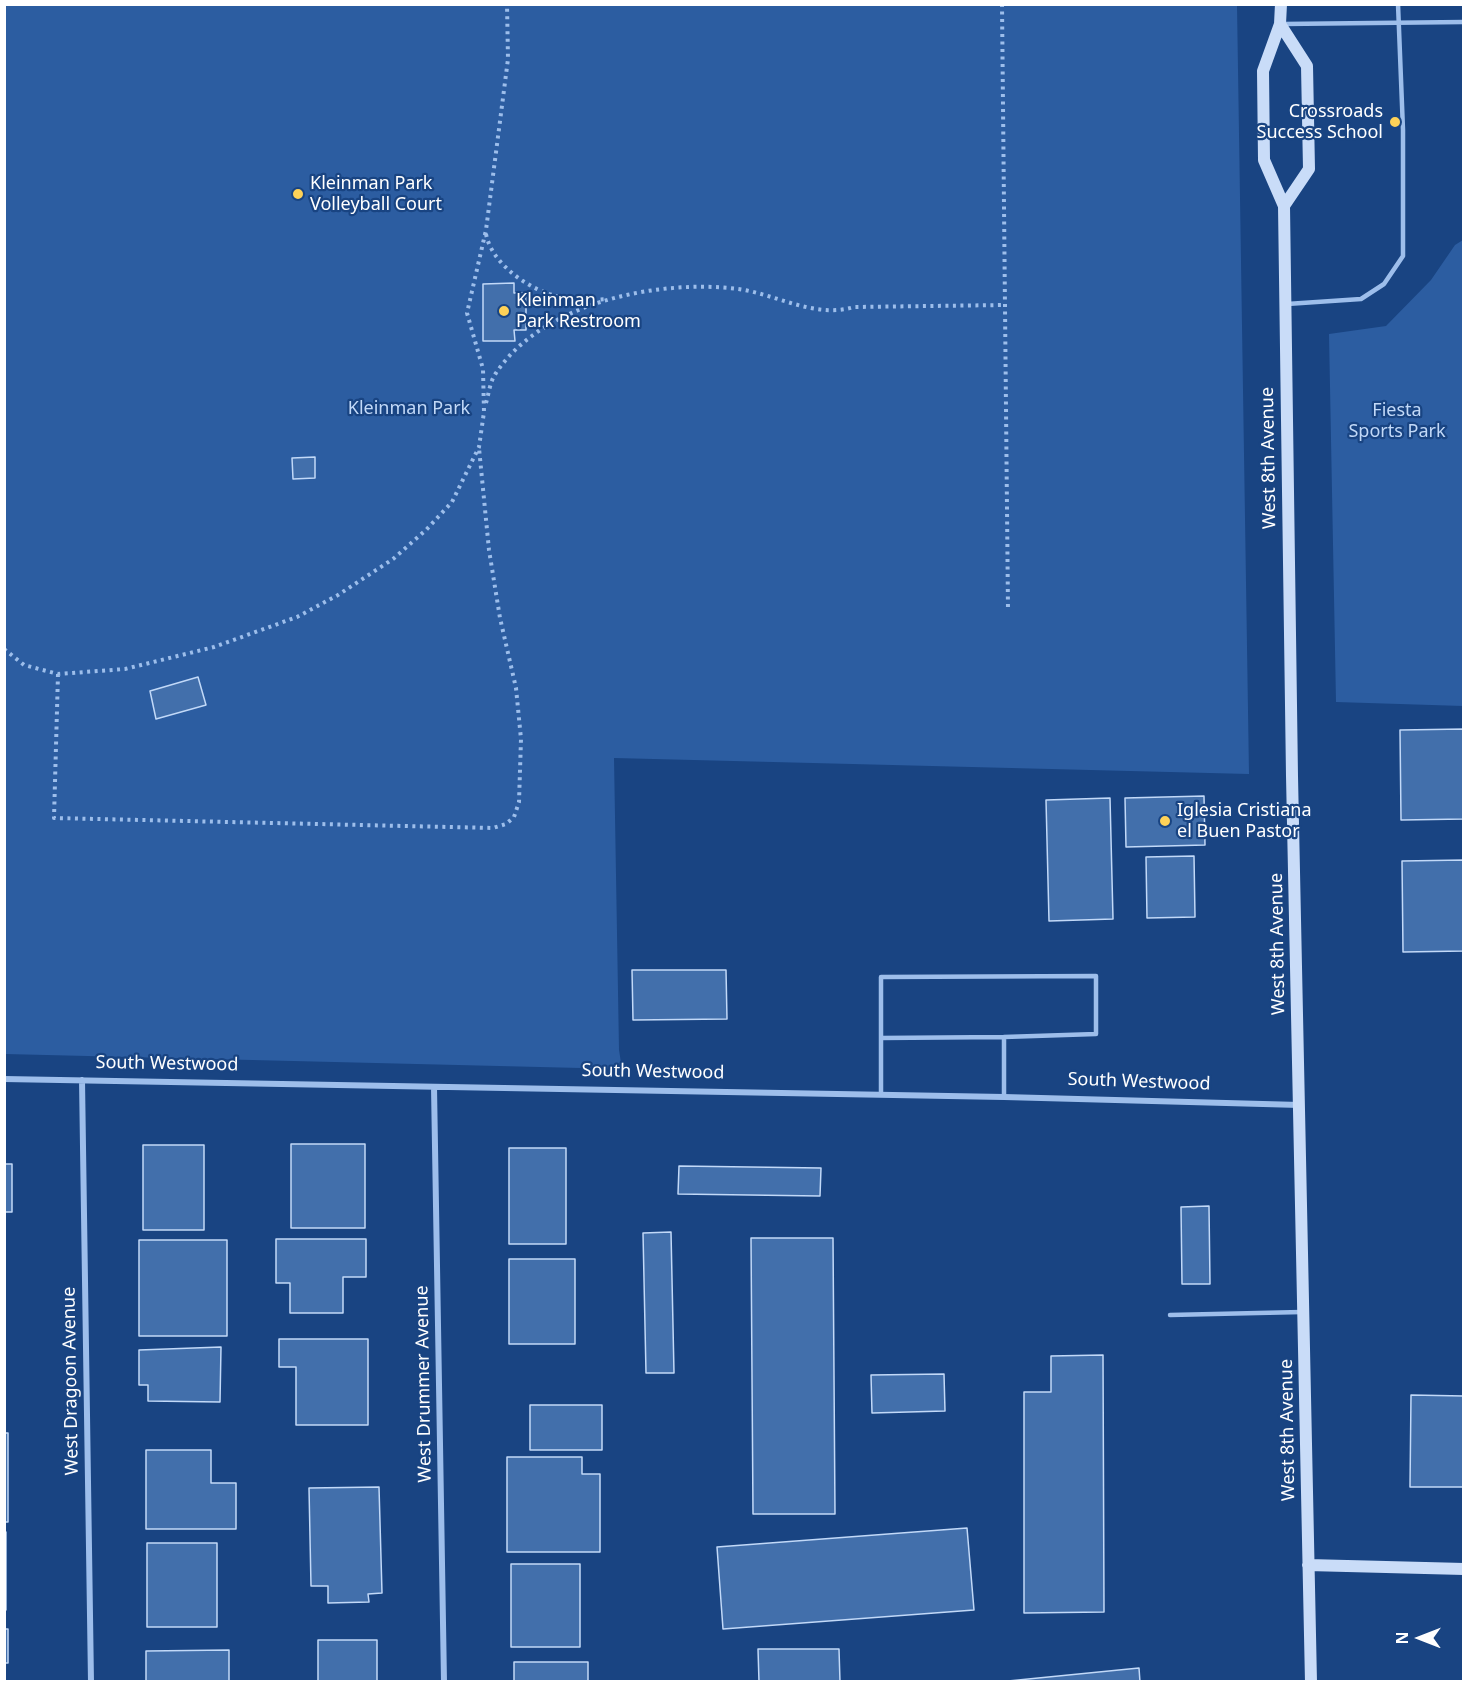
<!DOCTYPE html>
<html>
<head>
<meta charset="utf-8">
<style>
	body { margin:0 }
	#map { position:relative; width:1468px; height:1686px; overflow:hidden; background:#194482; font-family:"Noto Sans",sans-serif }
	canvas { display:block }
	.frame { position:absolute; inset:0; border:6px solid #fff; pointer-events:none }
	.north { position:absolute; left:1390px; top:1608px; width:60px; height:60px; -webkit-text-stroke:4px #194482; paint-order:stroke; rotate:270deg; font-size:16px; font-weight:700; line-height:24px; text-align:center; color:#fff }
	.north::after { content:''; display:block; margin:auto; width:21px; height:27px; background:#fff; clip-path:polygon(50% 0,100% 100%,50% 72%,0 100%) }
</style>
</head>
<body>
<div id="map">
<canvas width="1468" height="1686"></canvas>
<div class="frame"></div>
<div class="north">N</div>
</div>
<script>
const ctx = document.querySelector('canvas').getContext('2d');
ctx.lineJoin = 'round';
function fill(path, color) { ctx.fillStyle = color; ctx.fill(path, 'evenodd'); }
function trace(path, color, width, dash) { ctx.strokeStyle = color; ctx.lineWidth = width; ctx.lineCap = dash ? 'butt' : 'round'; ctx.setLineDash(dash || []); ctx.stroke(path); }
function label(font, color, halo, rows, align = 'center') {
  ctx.font = font + ' "Noto Sans",sans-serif'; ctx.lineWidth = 4.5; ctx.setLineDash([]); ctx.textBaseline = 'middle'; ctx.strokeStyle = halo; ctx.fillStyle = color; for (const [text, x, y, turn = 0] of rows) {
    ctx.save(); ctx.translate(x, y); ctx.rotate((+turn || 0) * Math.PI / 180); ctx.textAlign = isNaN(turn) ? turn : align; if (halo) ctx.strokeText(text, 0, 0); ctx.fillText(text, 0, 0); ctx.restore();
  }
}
const green = new Path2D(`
	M5 5H1237L1249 774 614 758 619 1050 622 1069 5 1054Z
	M1463 240V706L1336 702 1329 334 1386 326 1431 280 1455 245Z`);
const building = new Path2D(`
	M514 283V293H526V330H514L515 341H483V284Z
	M315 457V478L293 479 292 458Z
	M198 677 206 705 156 719 150 691Z
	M1464 729V819L1401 820 1400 730Z
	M1204 796 1205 845 1126 847 1125 798Z
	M1110 798 1113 919 1049 921 1046 800Z
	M1194 856 1195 917 1147 918 1146 857Z
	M1464 860V951L1403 952 1402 861Z
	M632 970H726L727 1019 633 1020Z
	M291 1144H365V1228H291Z
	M143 1145H204V1230H143Z
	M509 1148H566V1244H509Z
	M4 1164H12V1212H4Z
	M679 1166 821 1168 820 1196 678 1194Z
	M1209 1206 1210 1284H1182L1181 1207Z
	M671 1232 674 1373H646L643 1233Z
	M751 1238H833L835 1514H753Z
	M276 1239H366V1277H343V1313H290V1283H276Z
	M139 1240H227V1336H139Z
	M509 1259H575V1344H509Z
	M279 1339H368V1425H296V1367H279Z
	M221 1347 220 1402 148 1401V1385H139V1350Z
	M1103 1355 1104 1612 1024 1613V1392H1051V1356Z
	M944 1374 945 1411 872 1413 871 1375Z
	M1411 1395 1464 1396V1487H1410Z
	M530 1405H602V1450H530Z
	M4 1433H8V1522H4Z
	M146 1450H211V1483H236V1529H146Z
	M507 1457H582V1474H600V1552H507Z
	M379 1487 382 1593 368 1594 369 1602 328 1603V1586H311L309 1488Z
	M967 1528 974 1610 723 1629 717 1547Z
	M4 1532H6V1610H4Z
	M147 1543H217V1627H147Z
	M511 1564H580V1647H511Z
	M4 1629H8V1663H4Z
	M318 1640H377V1682H318Z
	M758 1649H839L840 1682H759Z
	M229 1650V1682H146V1651Z
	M514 1662H588V1682H514Z
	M1139 1668 1140 1682H998Z`);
const path = new Path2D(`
	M1002 4 1008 610
	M486 234C492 265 531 291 560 297 574 301 593 300 607 299
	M486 403C489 393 490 381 496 373 543 302 659 279 738 289 776 294 815 319 854 307L1005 305
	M4 649 24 665 58 674 125 669 214 647 297 617 338 595 393 559 426 530 452 502 479 447 484 412 483 369 467 313 486 230 508 59 507 4
	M58 674 54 818 493 828 506 824 514 817 519 802 521 739 516 688 500 618 489 550 479 448`);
const lane = new Path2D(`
	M1283 24 1464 22
	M1287 304 1361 299 1384 284 1403 256V130L1398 4
	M881 1038 1004 1037
	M881 1094V977L1096 976V1034L1004 1037V1097
	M1170 1315 1302 1312`);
const street = new Path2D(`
	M4 1079 1004 1097 1300 1105
	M82 1080 91 1682
	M434 1087 444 1682`);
const secondary = new Path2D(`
	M1281 4 1280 24 1263 71 1264 160 1284 206 1292 776 1311 1682
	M1280 24 1307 66 1309 169 1284 206
	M1308 1565 1464 1569`);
const markers = [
	[1395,122,6,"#fed258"],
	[298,194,6,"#fed258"],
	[504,311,6,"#fed258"],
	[1165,821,6,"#fed258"]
];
const poiNames = [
	["Crossroads",1383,112,"right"],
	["Success School",1383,133,"right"],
	["Kleinman Park",310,184],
	["Volleyball Court",310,205],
	["Kleinman",516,301],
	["Park Restroom",516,322],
	["Iglesia Cristiana",1177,811],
	["el Buen Pastor",1177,832]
];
const parkNames = [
	["Kleinman Park",409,409],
	["Fiesta",1397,411],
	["Sports Park",1397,432]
];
const streetNames = [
	["West 8th Avenue",1269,458,-91],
	["West 8th Avenue",1278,944,-91],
	["South Westwood",167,1064,1],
	["South Westwood",653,1072,1],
	["South Westwood",1139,1082,2],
	["West Dragoon Avenue",71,1381,-91],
	["West Drummer Avenue",424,1384,-91],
	["West 8th Avenue",1288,1430,-91]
];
fill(green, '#2c5da1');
fill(building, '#426fab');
trace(building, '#c2d9f8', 1.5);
trace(path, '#9dbeeb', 4, [3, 4.5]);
trace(lane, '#9dbeeb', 4.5);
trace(street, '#9dbeeb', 6);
trace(secondary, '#c9dcf8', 12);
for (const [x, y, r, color] of markers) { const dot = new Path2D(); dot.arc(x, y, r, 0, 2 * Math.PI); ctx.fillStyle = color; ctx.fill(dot); trace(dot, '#194482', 2); }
label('18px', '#fff', '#194482', poiNames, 'left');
label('18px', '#c2d9f8', '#194482', parkNames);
label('18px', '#fff', '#194482', streetNames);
</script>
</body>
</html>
